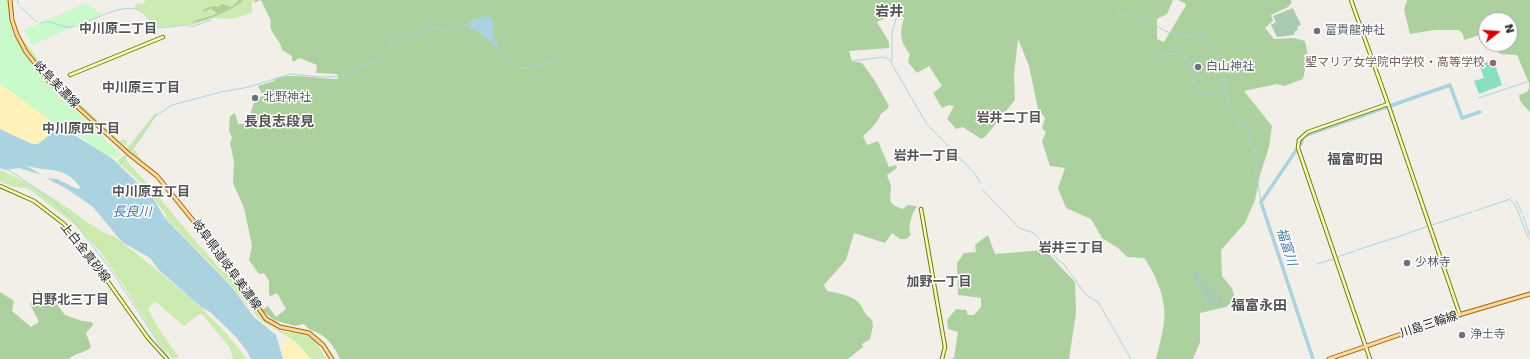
<!DOCTYPE html>
<html>
<head>
<meta charset="utf-8">
<style>
	body { margin:0 }
	#map { position:relative; width:1530px; height:359px; overflow:hidden; background:#f2efe9; font-family:"DejaVu Sans",sans-serif }
	canvas { display:block }
	.north { position:absolute; left:1478px; top:12px; width:40px; height:40px; box-sizing:border-box; background:#fff; border:1px solid #a7a7a7; border-radius:50%; rotate:73deg; font-size:11px; font-weight:700; line-height:16px; text-align:center; color:#222 }
	.north::after { content:''; display:block; margin:auto; width:14px; height:18px; background:#d40000; clip-path:polygon(50% 0,100% 100%,50% 72%,0 100%) }
</style>
</head>
<body>
<div id="map">
<canvas width="1530" height="359"></canvas>
<div class="north">N</div>
</div>
<script>
const ctx = document.querySelector('canvas').getContext('2d');
ctx.lineJoin = 'round';
function fill(path, color) { ctx.fillStyle = color; ctx.fill(path, 'evenodd'); }
function trace(path, color, width, dash) { ctx.strokeStyle = color; ctx.lineWidth = width; ctx.lineCap = dash ? 'butt' : 'round'; ctx.setLineDash(dash || []); ctx.stroke(path); }
function label(font, color, halo, rows, align = 'center') {
  ctx.font = font + ' "DejaVu Sans","Noto Sans JP",sans-serif'; ctx.lineWidth = 3; ctx.setLineDash([]); ctx.textBaseline = 'middle'; ctx.strokeStyle = halo; ctx.fillStyle = color; for (const [text, x, y, turn = 0] of rows) {
    ctx.save(); ctx.translate(x, y); ctx.rotate((+turn || 0) * Math.PI / 180); ctx.textAlign = isNaN(turn) ? turn : align; if (halo) ctx.strokeText(text, 0, 0); ctx.fillText(text, 0, 0); ctx.restore();
  }
}
const grass = new Path2D(`
	M145 0H255L252 2V13L231 19 213 18 192 25 160 27 155 26 145 14 134 8 137 3 144 4Z
	M23 40 45 68 58 81V83L120 141 122 139 128 141 125 146 50 80 24 47Z
	M156 112 157 115 134 149 143 162 126 149Z
	M124 155 128 163 151 187 152 191 148 190 117 161Z
	M0 170C23 180 44 192 65 206 83 218 95 230 115 237 162 274 211 310 247 359H233L230 348 201 313 184 326 156 302 153 303 148 309 159 329 179 357 173 359 160 345 124 286 99 250 74 224 29 189 11 186 0 181Z
	M154 191 192 237 223 272H226L250 304 248 306 231 285 167 219 165 213 150 195Z
	M254 309C261 317 270 328 281 331 308 337 312 331 326 359H310C306 353 301 347 296 342 280 330 266 328 252 311Z`);
const forest = new Path2D(`
	M239 0H243C237 9 203 22 192 23 199 17 210 18 217 13L210 8 209 10 203 12 204 9 214 6 218 7 222 4 232 7Z
	M255 0H1173L1167 14 1157 19V39L1164 42 1185 7 1186 4 1178 0H1290L1292 2 1288 7 1271 15 1273 21 1265 28 1274 39 1294 38 1305 41 1308 56 1303 79 1284 86 1277 84 1244 91 1272 126 1269 147 1260 175 1255 200 1245 223 1221 250 1222 276 1232 288 1235 299 1226 307 1200 313V342L1193 359H1156C1160 343 1166 323 1164 307 1163 292 1153 270 1144 258L1127 257 1118 248 1102 238 1091 219 1066 208 1058 188 1065 168 1050 166 1042 141 1046 132 1042 128 1045 118 1038 109 1029 66 1018 39 1014 74 1015 100 985 137 981 139 963 127 956 129 947 119 954 106 949 105 942 108 933 93 942 86 929 66 917 73 908 62 910 54C900 41 899 34 904 18L898 12 877 22 889 42V48L849 51 852 61 862 63 875 81 889 106C887 111 881 112 880 116 877 123 870 130 863 136L867 145 878 141 889 167 896 165 897 168 887 175C888 179 891 184 891 188 890 202 888 204 903 209L908 205 917 206C912 213 907 227 911 235L906 239H900L892 233 885 243 854 233 846 260 824 285 827 291C836 293 852 295 859 303 865 310 862 312 872 320L873 326 870 339 862 344 863 347 848 359H340C336 350 331 342 323 336 316 331 309 331 304 324L295 326 274 320 262 310 268 306 276 317 286 309 277 293 271 296 269 295V281L264 273 259 274 249 260 252 246 250 236 244 208 233 183 234 162 230 143 232 138 229 131 230 116 235 113 238 124H247C249 115 253 108 255 99L263 96 258 86 274 81 276 78C298 73 317 79 338 79L337 74 316 73 317 65 299 58 295 61H292V56L282 50C281 39 267 32 271 21L261 0 254 3Z
	M1407 0H1530V112C1526 107 1519 103 1519 95L1527 92 1529 88V83L1517 55 1500 54 1492 44H1510V20H1486V33L1464 40 1463 34 1459 30H1434L1410 34 1404 10Z
	M988 235 995 254 1045 250 1075 282 1076 313 1069 359H949L954 358 958 332 948 329 947 320 956 309 966 310 968 315H974L981 307V298L958 295 957 263 964 253 976 252 975 245Z
	M38 290 56 303 65 315 82 321 92 322 93 325 86 333 91 347C85 354 75 352 69 359H0V292L14 301 12 311 31 327 39 322 30 304Z`);
const sand = new Path2D(`
	M0 78 58 122C41 156 27 141 0 129Z
	M285 337 293 341 311 359H284L281 344 286 346Z`);
const cemetery = new Path2D(`
	M1293 8 1301 25 1297 27 1298 30 1295 31 1294 35 1277 37 1271 25 1276 22 1273 16Z
	M1194 272H1199L1219 291 1223 299C1221 310 1212 305 1204 305L1203 296 1192 276Z`);
const park = new Path2D(`
	M0 0H8L16 39 30 60 46 80 121 155 116 158 103 153 84 139 57 125 0 84Z
	M86 3 102 15 32 45 24 30Z`);
const pitch = new Path2D(`
	M1488 62H1494L1502 85 1479 94 1474 81 1484 78 1479 64Z`);
const water = new Path2D(`
	M486 16 492 18 494 35 492 37 493 40 490 41 474 30 469 29 471 20Z
	M58 122 79 138 113 159 152 197 165 218 231 286 254 317 276 335 283 359H251L247 351 235 336 210 312 201 307 158 269 150 258 122 242 93 207 67 189 46 178 57 179 77 189 81 188C62 163 50 174 25 165L42 175 19 168 5 170 0 168V129L32 144H38L53 132Z`);
const stream = new Path2D(`
	M18 0V4
	M20 7 37 22
	M1117 12C1131 20 1131 13 1141 17 1153 21 1166 36 1178 33L1186 37 1200 33 1203 40 1209 42 1218 56 1217 61 1223 71 1227 94
	M105 14C120 9 136 3 147 17 151 22 153 26 159 28L187 25 191 27 211 20
	M41 23C52 18 63 31 74 26
	M77 26 103 15
	M496 45 511 62 520 67 526 68 557 61
	M1159 56C1202 41 1182 86 1205 94 1210 96 1216 92 1221 92L1227 96 1236 118 1247 129 1250 143 1258 157 1255 167 1261 202
	M853 61 883 57 889 59 926 123 976 175 980 183
	M892 61V32L898 13
	M1478 98 1527 82
	M119 166 154 117 172 105 221 92 249 87 290 74 323 77 342 76 364 65 377 62 389 49 392 40 400 35H414L433 27 439 28 446 32 471 23
	M7 169 50 198 74 221 114 274 169 359
	M982 189 1019 228 1034 233 1060 262 1063 263 1086 295 1098 302 1131 359
	M1511 200 1516 207 1528 237
	M1516 201 1522 213
	M1475 211 1510 199
	M1523 216 1530 236
	M1432 225 1472 212
	M1395 238 1428 226
	M1529 239V240
	M1357 250 1394 238
	M1337 257 1355 251
	M1317 264 1333 259`);
const river = new Path2D(`
	M491 38 496 45
	M1301 144 1303 137 1309 134 1450 85 1462 118 1480 112
	M1297 149 1261 202 1313 359`);
const secondary = new Path2D(`
	M1351 0 1388 104 1308 132 1299 140 1298 148 1370 359
	M70 75 163 37
	M1388 104 1460 315
	M0 186 34 201 64 224 84 248 148 338 167 359
	M921 209 945 347 942 359`);
const primary = new Path2D(`
	M10 0 12 20 17 35 26 52 49 81 129 154 157 176 218 251 266 319 280 327 309 333 323 345 332 359
	M1329 359 1445 319 1530 294`);
const markers = [
	[1317,31,4,"#6b7280"],
	[1493,63,4,"#8d6e63"],
	[1198,67,4,"#6b7280"],
	[255,98,4,"#6b7280"],
	[1407,263,4,"#6b7280"],
	[1462,335,4,"#6b7280"]
];
const worshipNames = [
	["富貴龍神社",1325,31],
	["白山神社",1206,67],
	["北野神社",263,98],
	["少林寺",1415,263],
	["浄土寺",1470,335]
];
const educationNames = [
	["聖マリア女学院中学校・高等学校",1485,63]
];
const streetNames = [
	["岐阜美濃線",56,85,46],
	["上白金真砂線",85,253,52],
	["岐阜県道岐阜美濃線",226,265,54],
	["川島三輪線",1429,325,-18]
];
const neighbourhoodNames = [
	["中川原二丁目",118,30],
	["中川原三丁目",141,89],
	["岩井二丁目",1009,119],
	["中川原四丁目",81,130],
	["岩井一丁目",926,157],
	["中川原五丁目",151,193],
	["岩井三丁目",1071,249],
	["加野一丁目",939,283],
	["日野北三丁目",70,301]
];
const waterNames = [
	["長良川",132,213],
	["福富川",1286,247,72]
];
const quarterNames = [
	["岩井",889,12],
	["長良志段見",279,122],
	["福富町田",1355,160],
	["福富永田",1259,306]
];
fill(grass, '#cdebb0');
fill(forest, '#add19e');
fill(sand, '#fff1ba');
fill(cemetery, '#aacbaf');
fill(park, '#c8facc');
fill(pitch, '#88e0be');
fill(water, '#aad3df');
trace(stream, '#aad3df', 1);
trace(river, '#aad3df', 3.5);
trace(secondary, '#707d05', 4.5);
trace(primary, '#a06b00', 5);
trace(secondary, '#f7fabf', 2.5);
trace(primary, '#fcd6a4', 3);
for (const [x, y, r, color] of markers) { const dot = new Path2D(); dot.arc(x, y, r, 0, 2 * Math.PI); ctx.fillStyle = color; ctx.fill(dot); trace(dot, '#fff', 1.5); }
label('12px', '#5b616d', '#fff', worshipNames, 'left');
label('12px', '#785e54', '#fff', educationNames, 'right');
label('12px', '#222', '#fff', streetNames);
label('bold 13px', '#555', '#fff', neighbourhoodNames);
label('italic 13px', '#4a7aab', '#fff', waterNames);
label('bold 14px', '#555', '#fff', quarterNames);
</script>
</body>
</html>
